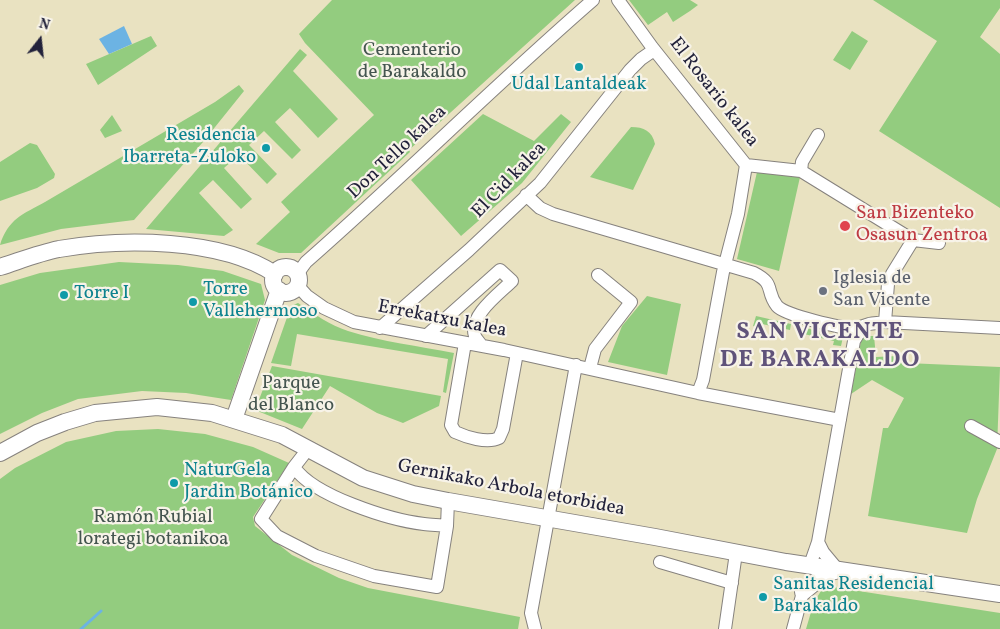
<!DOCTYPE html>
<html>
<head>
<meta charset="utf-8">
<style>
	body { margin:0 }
	#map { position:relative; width:1000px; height:629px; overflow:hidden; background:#e9e2c1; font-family:Vollkorn,serif }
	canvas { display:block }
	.north { position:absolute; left:15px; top:15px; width:50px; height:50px; -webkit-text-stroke:4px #f7f3e8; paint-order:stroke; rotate:16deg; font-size:14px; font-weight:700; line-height:20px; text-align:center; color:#22223b }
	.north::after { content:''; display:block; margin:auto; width:18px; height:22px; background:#22223b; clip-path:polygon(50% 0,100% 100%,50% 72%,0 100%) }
</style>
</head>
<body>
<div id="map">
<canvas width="1000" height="629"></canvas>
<div class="north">N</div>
</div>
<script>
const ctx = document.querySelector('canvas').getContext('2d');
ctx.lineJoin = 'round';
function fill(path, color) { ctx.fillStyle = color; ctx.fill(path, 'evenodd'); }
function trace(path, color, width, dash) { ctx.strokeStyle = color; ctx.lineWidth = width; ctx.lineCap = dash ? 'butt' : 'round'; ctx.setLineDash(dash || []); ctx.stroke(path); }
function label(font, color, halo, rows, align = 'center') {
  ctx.font = font + ' Vollkorn,serif'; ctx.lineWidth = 4.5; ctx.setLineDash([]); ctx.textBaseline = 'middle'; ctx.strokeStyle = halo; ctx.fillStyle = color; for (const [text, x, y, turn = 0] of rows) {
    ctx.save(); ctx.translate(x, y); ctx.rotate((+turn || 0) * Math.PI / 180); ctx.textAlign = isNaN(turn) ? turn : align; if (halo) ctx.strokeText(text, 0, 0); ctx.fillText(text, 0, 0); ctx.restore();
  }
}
const green = new Path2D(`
	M332 0H575L409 150 410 152 301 253H279L256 244 290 212 281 202 374 115 305 43 299 34Z
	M629 0H690L698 5 690 11 673 22 667 12 648 25Z
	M873 0H1000V8L980 37 1000 54V208L879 131 937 41Z
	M852 31 868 41 850 70 833 60Z
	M151 36 157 46 98 85 86 64Z
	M300 49 307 55 293 71 338 119 318 138 290 108 275 122 301 150 292 159 264 131 249 145 277 174 267 184 239 155 224 168 252 199 241 209 213 180 199 193 233 230 224 236 146 229Z
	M239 85 244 91 203 142 134 220 61 229 0 245C8 219 23 214 45 202L215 102Z
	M483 114 534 141 561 114 571 122 522 183 461 236 411 180Z
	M112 115 122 131 105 138 100 130Z
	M631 127C644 127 652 131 655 144L633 190 590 177Z
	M30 143 37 145 55 174 54 178 37 188 0 201V162Z
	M757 172 800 177 779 271 737 259Z
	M119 262 178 265 223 271 261 284 265 300 231 400 186 393 142 391 78 399 42 413 0 434V285L40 273Z
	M647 296 681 304 667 375 608 362 622 326Z
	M298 303C314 314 330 325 348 331 382 342 419 346 454 353L446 393 443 392 448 359 297 334 291 366 271 363 291 306Z
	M756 316 791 324 790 330 762 324 760 328 753 326Z
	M806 328 843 337 841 346 833 345 834 341 804 334Z
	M862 336H874L876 357 898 356 906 363 1000 367 997 449 977 499 967 533 868 516 883 428H888L904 398 872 380 851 394Z
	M272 366 441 396 439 406 403 423 377 413 330 386 302 429 255 410Z
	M158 429 205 434 253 447 289 463 253 517 255 526 292 555 339 578 368 588 520 617 518 629H0V479L15 468 66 442 116 431Z
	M833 587 1000 613V629H806L814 602 821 591Z`);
const water = new Path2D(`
	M124 26 132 44 109 54 99 39Z`);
const stream = new Path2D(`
	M81 629 101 611`);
const minor = new Path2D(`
	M618 0 652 47 746 165 801 171 913 240 939 243
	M801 171 802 162 818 135
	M526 195 540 208 553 214 754 273C776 284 765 291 777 306 785 315 842 329 855 328 860 328 865 325 869 324 874 323 880 323 885 322L1000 328
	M298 273 306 262C403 177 495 85 593 0
	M298 286 307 296 324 308 354 322 504 350 698 393 840 420
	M885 322 888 284 892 274 913 240
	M380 328 469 250 540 183 630 70 641 59 654 50
	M426 336 500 270 512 281C500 293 468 316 475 336 476 339 480 343 482 346
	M465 343 451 425 455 432C466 437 487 444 499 438L503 429 517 353
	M590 368 595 349 631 302 598 275
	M698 393 703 380 723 272 738 214 746 165
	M971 426 1000 442
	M308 449 294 467 261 519 277 536 316 556 374 576 437 587 447 526 448 501
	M294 467C313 496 390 520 424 524 431 525 439 525 447 526
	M818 542 823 552 838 570
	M660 562 732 583
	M810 565 818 542 854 341 863 326
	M535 629 531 613 576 365
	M725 629 736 553
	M793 629 803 592`);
const tertiary = new Path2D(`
	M0 267C19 261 39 253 59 249 122 238 220 238 275 274
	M273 280a13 13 0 1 1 26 0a13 13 0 1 1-26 0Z
	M234 419 279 290
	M0 453 37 433 65 422 95 413 157 407 212 413 282 435 363 478 413 494 448 501 655 537 786 562 1000 594
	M803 592 825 574 838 570`);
const markers = [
	[579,67,5,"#0f9aa8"],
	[266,148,5,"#0f9aa8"],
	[845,226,6,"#e0444e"],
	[823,291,5,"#6b7280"],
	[64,295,5,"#0f9aa8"],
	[193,302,5,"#0f9aa8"],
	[174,483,5,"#0f9aa8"],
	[763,597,5,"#0f9aa8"]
];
const parkNames = [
	["Cementerio",412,52],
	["de Barakaldo",412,74],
	["Parque",291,385],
	["del Blanco",291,407],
	["Ramón Rubial",153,519],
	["lorategi botanikoa",153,541]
];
const cultureNames = [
	["Udal Lantaldeak",579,86,"center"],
	["Residencia",256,137,"right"],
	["Ibarreta-Zuloko",256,159,"right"],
	["Torre",203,291],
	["Vallehermoso",203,313],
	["Torre I",74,295],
	["NaturGela",184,472],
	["Jardin Botánico",184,494],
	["Sanitas Residencial",773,586],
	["Barakaldo",773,608]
];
const streetNames = [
	["El Rosario kalea",713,93,52],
	["Don Tello kalea",398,153,-43],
	["El Cid kalea",510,181,-46],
	["Errekatxu kalea",442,320,11],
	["Gernikako Arbola etorbidea",511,489,11]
];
const healthNames = [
	["San Bizenteko",856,215],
	["Osasun Zentroa",856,237]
];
const worshipNames = [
	["Iglesia de",833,280],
	["San Vicente",833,302]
];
const districtNames = [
	["SAN VICENTE",820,334],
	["DE BARAKALDO",820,362]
];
fill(green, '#93cc7f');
fill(water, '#6cb3e3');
trace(stream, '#6cb3e3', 3);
trace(minor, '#86827e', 14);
trace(tertiary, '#86827e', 18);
trace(minor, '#fff', 12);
trace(tertiary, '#fff', 16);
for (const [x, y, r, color] of markers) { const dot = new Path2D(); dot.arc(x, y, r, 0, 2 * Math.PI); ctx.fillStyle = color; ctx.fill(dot); trace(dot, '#f7f3e8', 2); }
label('19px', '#44554f', '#f7f3e8', parkNames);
label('19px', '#0d838f', '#f7f3e8', cultureNames, 'left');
label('19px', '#22223b', '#f7f3e8', streetNames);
label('19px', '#be3a42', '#f7f3e8', healthNames, 'left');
label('19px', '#5b616d', '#f7f3e8', worshipNames, 'left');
ctx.letterSpacing = '1px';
label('bold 24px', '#60537a', '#f7f3e8', districtNames);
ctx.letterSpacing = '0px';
</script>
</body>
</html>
